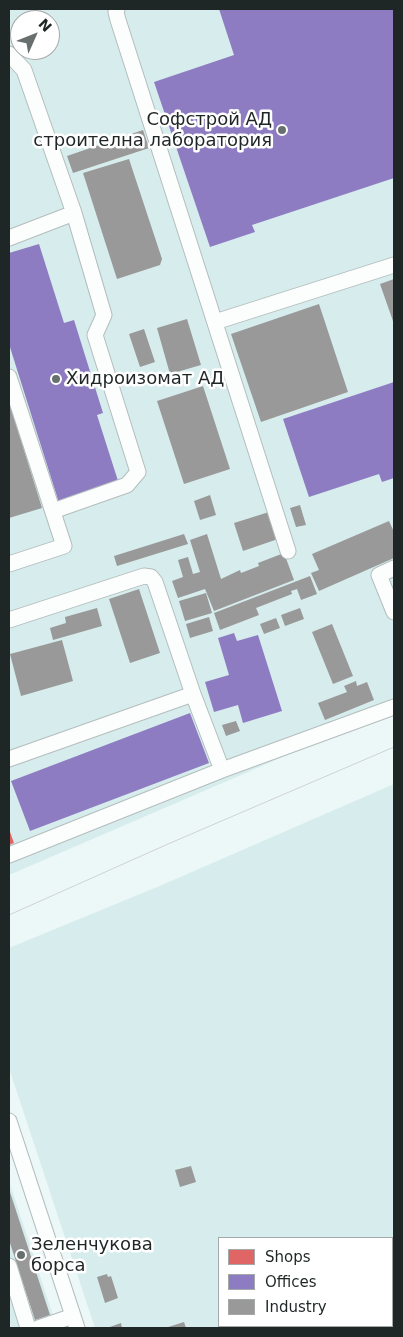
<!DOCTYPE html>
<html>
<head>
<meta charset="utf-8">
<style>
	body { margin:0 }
	#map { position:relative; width:403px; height:1337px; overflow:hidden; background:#ecf7f7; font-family:"DejaVu Sans",sans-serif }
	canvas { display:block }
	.frame { position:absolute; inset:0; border:10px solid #1f2626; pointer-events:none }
	.legend { position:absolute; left:218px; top:1237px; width:175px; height:90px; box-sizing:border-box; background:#fff; border:1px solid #a5a8a8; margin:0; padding:6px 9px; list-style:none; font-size:15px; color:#1f2626 }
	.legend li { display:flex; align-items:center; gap:10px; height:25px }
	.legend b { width:25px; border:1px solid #a5a8a8 }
	.north { position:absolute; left:10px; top:10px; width:50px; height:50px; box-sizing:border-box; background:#fff; border:1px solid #a5a8a8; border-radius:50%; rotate:46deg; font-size:14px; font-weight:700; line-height:20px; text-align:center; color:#1f2626 }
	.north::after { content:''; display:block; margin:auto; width:18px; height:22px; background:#676f6f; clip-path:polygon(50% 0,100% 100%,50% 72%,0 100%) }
</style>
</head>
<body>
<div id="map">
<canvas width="403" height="1337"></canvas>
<div class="frame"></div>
<ul class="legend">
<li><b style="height:14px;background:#e06666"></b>Shops</li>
<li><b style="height:14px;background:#8e7cc3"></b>Offices</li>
<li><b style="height:14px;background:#999"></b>Industry</li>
</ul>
<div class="north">N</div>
</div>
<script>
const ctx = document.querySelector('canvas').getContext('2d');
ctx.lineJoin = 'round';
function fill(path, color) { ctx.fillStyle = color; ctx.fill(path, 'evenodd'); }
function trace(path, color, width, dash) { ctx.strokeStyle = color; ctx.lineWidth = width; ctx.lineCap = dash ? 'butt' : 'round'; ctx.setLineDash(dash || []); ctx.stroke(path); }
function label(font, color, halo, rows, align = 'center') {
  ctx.font = font + ' "DejaVu Sans",sans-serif'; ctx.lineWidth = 5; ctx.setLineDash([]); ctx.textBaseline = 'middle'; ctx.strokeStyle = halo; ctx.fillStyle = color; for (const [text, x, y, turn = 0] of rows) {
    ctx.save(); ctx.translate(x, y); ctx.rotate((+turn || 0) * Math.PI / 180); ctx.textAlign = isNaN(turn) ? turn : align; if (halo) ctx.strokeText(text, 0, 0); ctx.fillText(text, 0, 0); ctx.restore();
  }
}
const built = new Path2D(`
	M9 9H394V709L9 875ZM20 20H50V50H20Z
	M394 784V1328H95L9 1068V948L162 885ZM219 1238H392V1326H219Z
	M9 1181 57 1328H9Z`);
const shops = new Path2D(`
	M9 829 14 843 9 845Z`);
const offices = new Path2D(`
	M219 9H394V178L252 225 255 232 210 247 154 82 234 55Z
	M39 244 64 323 74 320 103 413 97 415 119 484 59 503 9 344V253Z
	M394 382V478L382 482 379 474 309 497 283 419Z
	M234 633 237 641 258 635 282 711 243 723 238 705 214 712 205 682 229 675 218 638Z
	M190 713 209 763 30 831 11 781Z`);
const industry = new Path2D(`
	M143 130 149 148 73 173 67 156Z
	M129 159 162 259 160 265 117 279 83 173Z
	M394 279V324L380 284Z
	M319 304 348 392 261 422 231 334Z
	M187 319 201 365 170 374 157 328Z
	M144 329 155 362 140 367 129 334Z
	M203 386 230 469 184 484 157 401Z
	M9 405H10L42 508 9 518Z
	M210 495 216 515 200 520 194 501Z
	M300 505 306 525 296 527 290 508Z
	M269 512 278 539 243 551 234 523Z
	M389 521 394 532V558L319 591 311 573 319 570 312 554Z
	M184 534 188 544 117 566 114 556Z
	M207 534 221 579 240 570 241 573 259 566 258 563 284 553 294 580 214 611 205 589 178 598 172 581 183 577 178 560 188 557 193 574 200 572 190 540Z
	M310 576 317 594 301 600 297 589 291 591 292 594 256 608 259 615 220 630 214 613Z
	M139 589 160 653 130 663 109 599Z
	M206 593 212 613 185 621 179 601Z
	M97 608 102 626 53 640 50 628 66 623 65 617Z
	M300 608 304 619 285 626 281 615Z
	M209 617 213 631 190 638 186 624Z
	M276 618 280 628 264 634 260 624Z
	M332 624 353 676 333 684 312 632Z
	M62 640 73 681 21 696 10 654Z
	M356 681 357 686 367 682 374 700 325 720 318 703 347 692 344 686Z
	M236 721 240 731 226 736 222 725Z
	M191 1166 196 1182 180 1187 175 1170Z
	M9 1189 50 1315 35 1320 9 1240Z
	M107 1274 108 1277 111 1276 118 1298 105 1303 97 1277Z
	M184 1322 186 1328H165Z
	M121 1323 122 1328H107Z
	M285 1326H293L294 1328H278Z`);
const minor = new Path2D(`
	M117 9 116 12 118 20 288 551
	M9 54 24 70 74 213 104 315 95 335 138 472 127 485 53 511
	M9 238 74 213
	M215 322 394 265
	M9 377 64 546 9 564
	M394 568 379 575 394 612
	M9 620 144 576 151 577 155 582 193 694
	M9 759 193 694 222 770
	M9 855 222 770 394 707
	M9 1121 77 1328
	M9 1266 28 1328
	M302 1327 303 1328
	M38 1328 73 1316`);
const tram = new Path2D(`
	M9 915 168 844 394 747`);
const markers = [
	[282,130,5,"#676f6f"],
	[56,379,5,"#676f6f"],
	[21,1255,5,"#676f6f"]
];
const poiNames = [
	["Софстрой АД",272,120,"right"],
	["строителна лаборатория",272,141,"right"],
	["Хидроизомат АД",66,379],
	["Зеленчукова",31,1245],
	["борса",31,1266]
];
fill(built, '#d7ecec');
fill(shops, '#e06666');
fill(offices, '#8e7cc3');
fill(industry, '#999');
trace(minor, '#b4bdbd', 17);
trace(minor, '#fcfefe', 15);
trace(tram, '#cfd2d2', 1);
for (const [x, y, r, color] of markers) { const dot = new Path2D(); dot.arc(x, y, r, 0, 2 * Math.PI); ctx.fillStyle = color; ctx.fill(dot); trace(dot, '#fff', 2); }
label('18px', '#1f2626', '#fff', poiNames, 'left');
</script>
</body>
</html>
